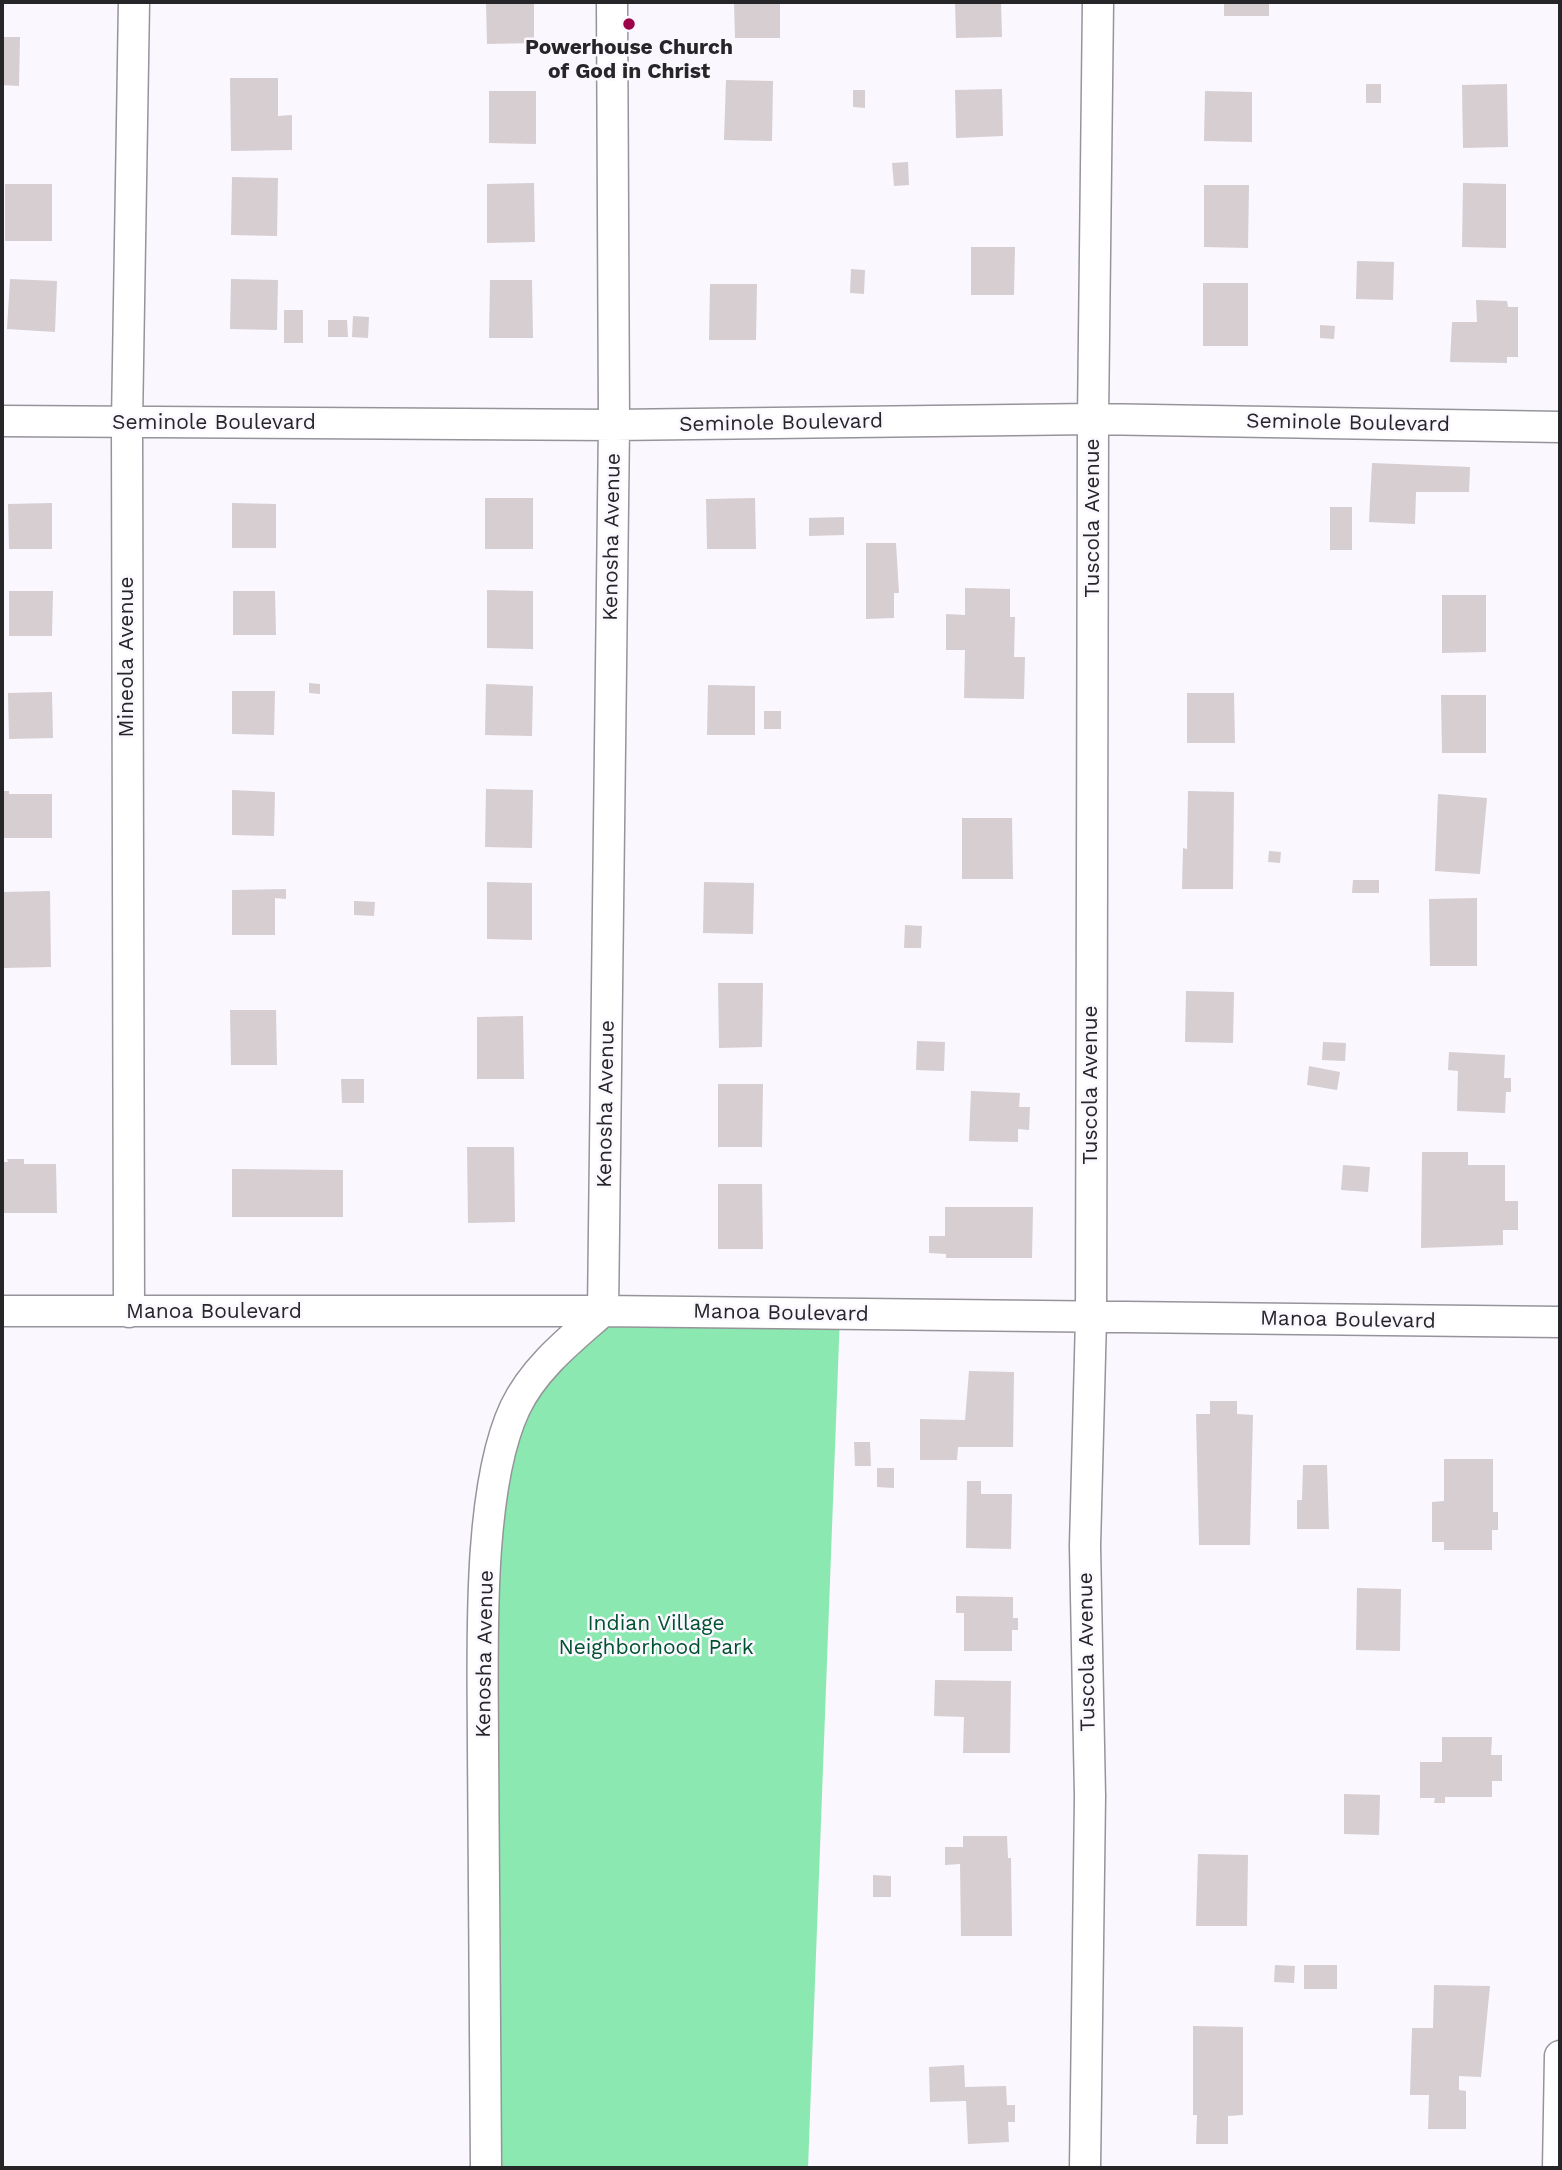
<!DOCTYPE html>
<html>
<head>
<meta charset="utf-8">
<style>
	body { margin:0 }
	#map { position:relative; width:1562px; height:2170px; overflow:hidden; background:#faf7fe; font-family:"Work Sans",sans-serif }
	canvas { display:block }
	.frame { position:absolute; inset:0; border:4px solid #262527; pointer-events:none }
</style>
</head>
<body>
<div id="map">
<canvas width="1562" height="2170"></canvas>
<div class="frame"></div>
</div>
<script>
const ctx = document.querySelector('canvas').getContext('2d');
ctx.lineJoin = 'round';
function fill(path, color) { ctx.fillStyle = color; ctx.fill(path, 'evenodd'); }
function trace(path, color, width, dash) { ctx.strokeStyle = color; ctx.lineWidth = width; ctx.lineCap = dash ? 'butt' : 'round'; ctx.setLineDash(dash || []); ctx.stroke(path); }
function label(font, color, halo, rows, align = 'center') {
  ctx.font = font + ' "Work Sans",sans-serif'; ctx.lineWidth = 5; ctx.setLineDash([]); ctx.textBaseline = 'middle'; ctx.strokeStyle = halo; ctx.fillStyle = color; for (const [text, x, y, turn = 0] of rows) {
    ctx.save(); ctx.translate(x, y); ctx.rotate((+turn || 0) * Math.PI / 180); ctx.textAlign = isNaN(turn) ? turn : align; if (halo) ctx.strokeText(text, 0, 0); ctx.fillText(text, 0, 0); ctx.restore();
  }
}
const green = new Path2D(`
	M603 1311 840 1314 808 2168H486L483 1634 515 1408Z`);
const building = new Path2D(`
	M486 2H534V43L487 44Z
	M734 2H780V38H735Z
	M955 2H1001L1002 37 956 38Z
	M1224 2H1269V16H1224Z
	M2 37H20L19 86 2 85Z
	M230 78H278V116L292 115V150L231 151Z
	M726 80 773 81 772 141 724 140Z
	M1366 84H1381V103H1366Z
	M1507 84 1508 147 1463 148 1462 85Z
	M1002 89 1003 136 956 138 955 90Z
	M853 90H865V108L853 107Z
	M489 91H536V144L489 143Z
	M1205 91 1252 92V142L1204 141Z
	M908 162 909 185 894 186 892 163Z
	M232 177 278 178 277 236 231 235Z
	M534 183 535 242 487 243V184Z
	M1463 183 1506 184V248L1462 247Z
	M5 184H52V241H5Z
	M1204 185H1249L1248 248 1204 247Z
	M971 247H1015L1014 295H971Z
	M1357 261 1394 262 1393 300 1356 299Z
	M851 269 865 270 864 294 850 293Z
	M10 279 57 281 55 332 7 329Z
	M231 279 278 280 277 330 230 329Z
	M490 280H532L533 338H489Z
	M1203 283H1248V346H1203Z
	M710 284H757L756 340H709Z
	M1476 300 1507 301 1508 307H1518V357H1507V363L1450 362 1452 322H1477Z
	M284 310H303V343H284Z
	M353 316 369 317 368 338 352 337Z
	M328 320H347L348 337H328Z
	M1320 325 1335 326 1334 339 1320 338Z
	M1372 463 1470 467 1469 492H1416L1415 524 1369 522Z
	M485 498H533V549H485Z
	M755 498 756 549H707L706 499Z
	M52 503V549H9L8 504Z
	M232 503 276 504V548H232Z
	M1330 507H1352V550H1330Z
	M844 517V535L809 536V518Z
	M866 543H896L899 593H894V618L866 619Z
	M965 588 1010 589V617H1015L1014 657H1025L1024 699 964 698 965 650H946V614L965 615Z
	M487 590 533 591V649L487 648Z
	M9 591H53L52 636H9Z
	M233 591H275L276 635H233Z
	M1442 595H1486V652L1442 653Z
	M309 683 320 684V694L309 693Z
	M486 684 533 686 532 736 485 735Z
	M708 685 755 686V735H707Z
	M232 691H275L274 735 232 734Z
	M52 692 53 738 9 739 8 693Z
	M1187 693H1234L1235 743H1187Z
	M1441 695H1486V753H1442Z
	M764 711H781V729H764Z
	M486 789 533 790 532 848 485 847Z
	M232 790 275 792 274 836 232 835Z
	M2 791H9V794H52V838H2Z
	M1188 791 1234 792 1233 889H1182L1183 848 1187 849Z
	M1438 794 1487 798 1480 874 1435 871Z
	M962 818H1012L1013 879H962Z
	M1269 851 1281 852 1280 863 1268 862Z
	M1353 880H1379V893H1352Z
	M487 882 532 883V940L487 939Z
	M704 882 754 883 753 934 703 933Z
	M286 889V899L275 898V935H232V890Z
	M50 891 51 967 3 968 2 892Z
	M1477 898V966H1430L1429 899Z
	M354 901 375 902 374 916 354 915Z
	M905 925 922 926 921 948H904Z
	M718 983H763L762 1047 719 1048Z
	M1186 991 1234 992 1233 1043 1185 1042Z
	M230 1010H276L277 1065H231Z
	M523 1016 524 1079H477V1017Z
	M917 1041 945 1042 944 1071 916 1070Z
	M1323 1042 1346 1043 1345 1061 1322 1060Z
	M1449 1052 1505 1055 1504 1078H1511V1092H1506L1505 1113 1457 1111 1458 1071 1448 1070Z
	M1309 1066 1340 1072 1337 1090 1307 1085Z
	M341 1079H364V1103H342Z
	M718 1084H763L762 1147H718Z
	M971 1091 1020 1093 1019 1107H1030L1029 1130 1018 1129V1142L969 1141Z
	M467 1147H514L515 1222 468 1223Z
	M1422 1152H1468V1165H1505V1201H1518V1230H1503V1245L1421 1248Z
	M7 1159H24V1164H56L57 1213H2V1162H8Z
	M1343 1165 1370 1167 1368 1192 1341 1190Z
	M232 1169 343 1170V1217H232Z
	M718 1184H762L763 1249H718Z
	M945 1207H1033L1032 1258H946V1254L929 1253V1236H945Z
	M969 1371 1014 1372 1013 1447H958L957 1460H920V1419L965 1420Z
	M1210 1401H1237V1414L1253 1415 1250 1545H1199L1196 1414H1210Z
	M854 1442H870L871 1466H855Z
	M1444 1459H1493V1512H1498V1530H1492V1550H1444V1542H1432V1502L1444 1501Z
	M1303 1465H1327L1329 1529H1297V1500H1302Z
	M877 1468H894V1488L877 1487Z
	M967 1481H981V1494H1012L1011 1549 966 1548Z
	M1357 1588 1401 1589 1400 1651 1356 1650Z
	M956 1596 1013 1597V1618H1018V1630H1012V1651H964V1613H956Z
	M935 1680 1011 1681 1010 1753H963L964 1717 934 1716Z
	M1442 1737H1492L1491 1755H1502V1781H1492V1797H1445V1803H1434L1435 1798H1420V1762H1442Z
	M1344 1794 1380 1795 1379 1835 1344 1834Z
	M963 1836H1007L1008 1858H1011L1012 1936H961L960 1864 945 1865V1847H963Z
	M1198 1854 1248 1855 1247 1926H1196Z
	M873 1875 891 1876V1897H873Z
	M1275 1965 1295 1966 1294 1983 1274 1982Z
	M1304 1965H1337V1989H1304Z
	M1434 1985 1490 1986 1481 2077 1459 2076V2090L1466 2091V2129H1428L1429 2095H1410L1412 2028H1433Z
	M1193 2026 1243 2027V2115L1228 2116V2144H1196L1197 2115H1193Z
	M964 2065 965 2087 1006 2086 1007 2105H1015V2122H1008L1009 2142 968 2144 966 2101 930 2102 929 2067Z`);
const minor = new Path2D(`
	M2 421 614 425 1093 419 1560 427
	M2 1311H603L1560 1322
	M129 1312 127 423 134 2
	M486 2168C485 2029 484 1889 483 1749 483 1656 476 1491 515 1408 534 1368 571 1339 603 1311L614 425 612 2
	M1085 2168 1090 1796 1085 1546 1091 1318 1093 419 1098 2
	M1558 2168 1560 2056`);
const markers = [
	[629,24,7,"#9e0349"]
];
const poiNames = [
	["Powerhouse Church",629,48],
	["of God in Christ",629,72]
];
const streetNames = [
	["Seminole Boulevard",214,423],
	["Seminole Boulevard",781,423,-1],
	["Seminole Boulevard",1348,423,1],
	["Tuscola Avenue",1093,518,-90],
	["Kenosha Avenue",612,537,-89],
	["Mineola Avenue",127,657,-90],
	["Tuscola Avenue",1091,1085,-90],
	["Kenosha Avenue",606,1104,-89],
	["Manoa Boulevard",214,1312],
	["Manoa Boulevard",781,1313,1],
	["Manoa Boulevard",1348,1320,1],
	["Tuscola Avenue",1087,1652,-91],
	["Kenosha Avenue",485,1654,-89]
];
const parkNames = [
	["Indian Village",656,1624],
	["Neighborhood Park",656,1648]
];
fill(green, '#8be8b0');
fill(building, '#d6ced1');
trace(minor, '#96949a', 33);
trace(minor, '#fff', 30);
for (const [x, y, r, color] of markers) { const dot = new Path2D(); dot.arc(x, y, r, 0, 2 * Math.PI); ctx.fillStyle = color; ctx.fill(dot); trace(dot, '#faf7fe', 2.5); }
label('bold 21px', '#262527', '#faf7fe', poiNames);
label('21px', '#262527', '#faf7fe', streetNames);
label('21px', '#00512e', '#faf7fe', parkNames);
</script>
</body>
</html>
